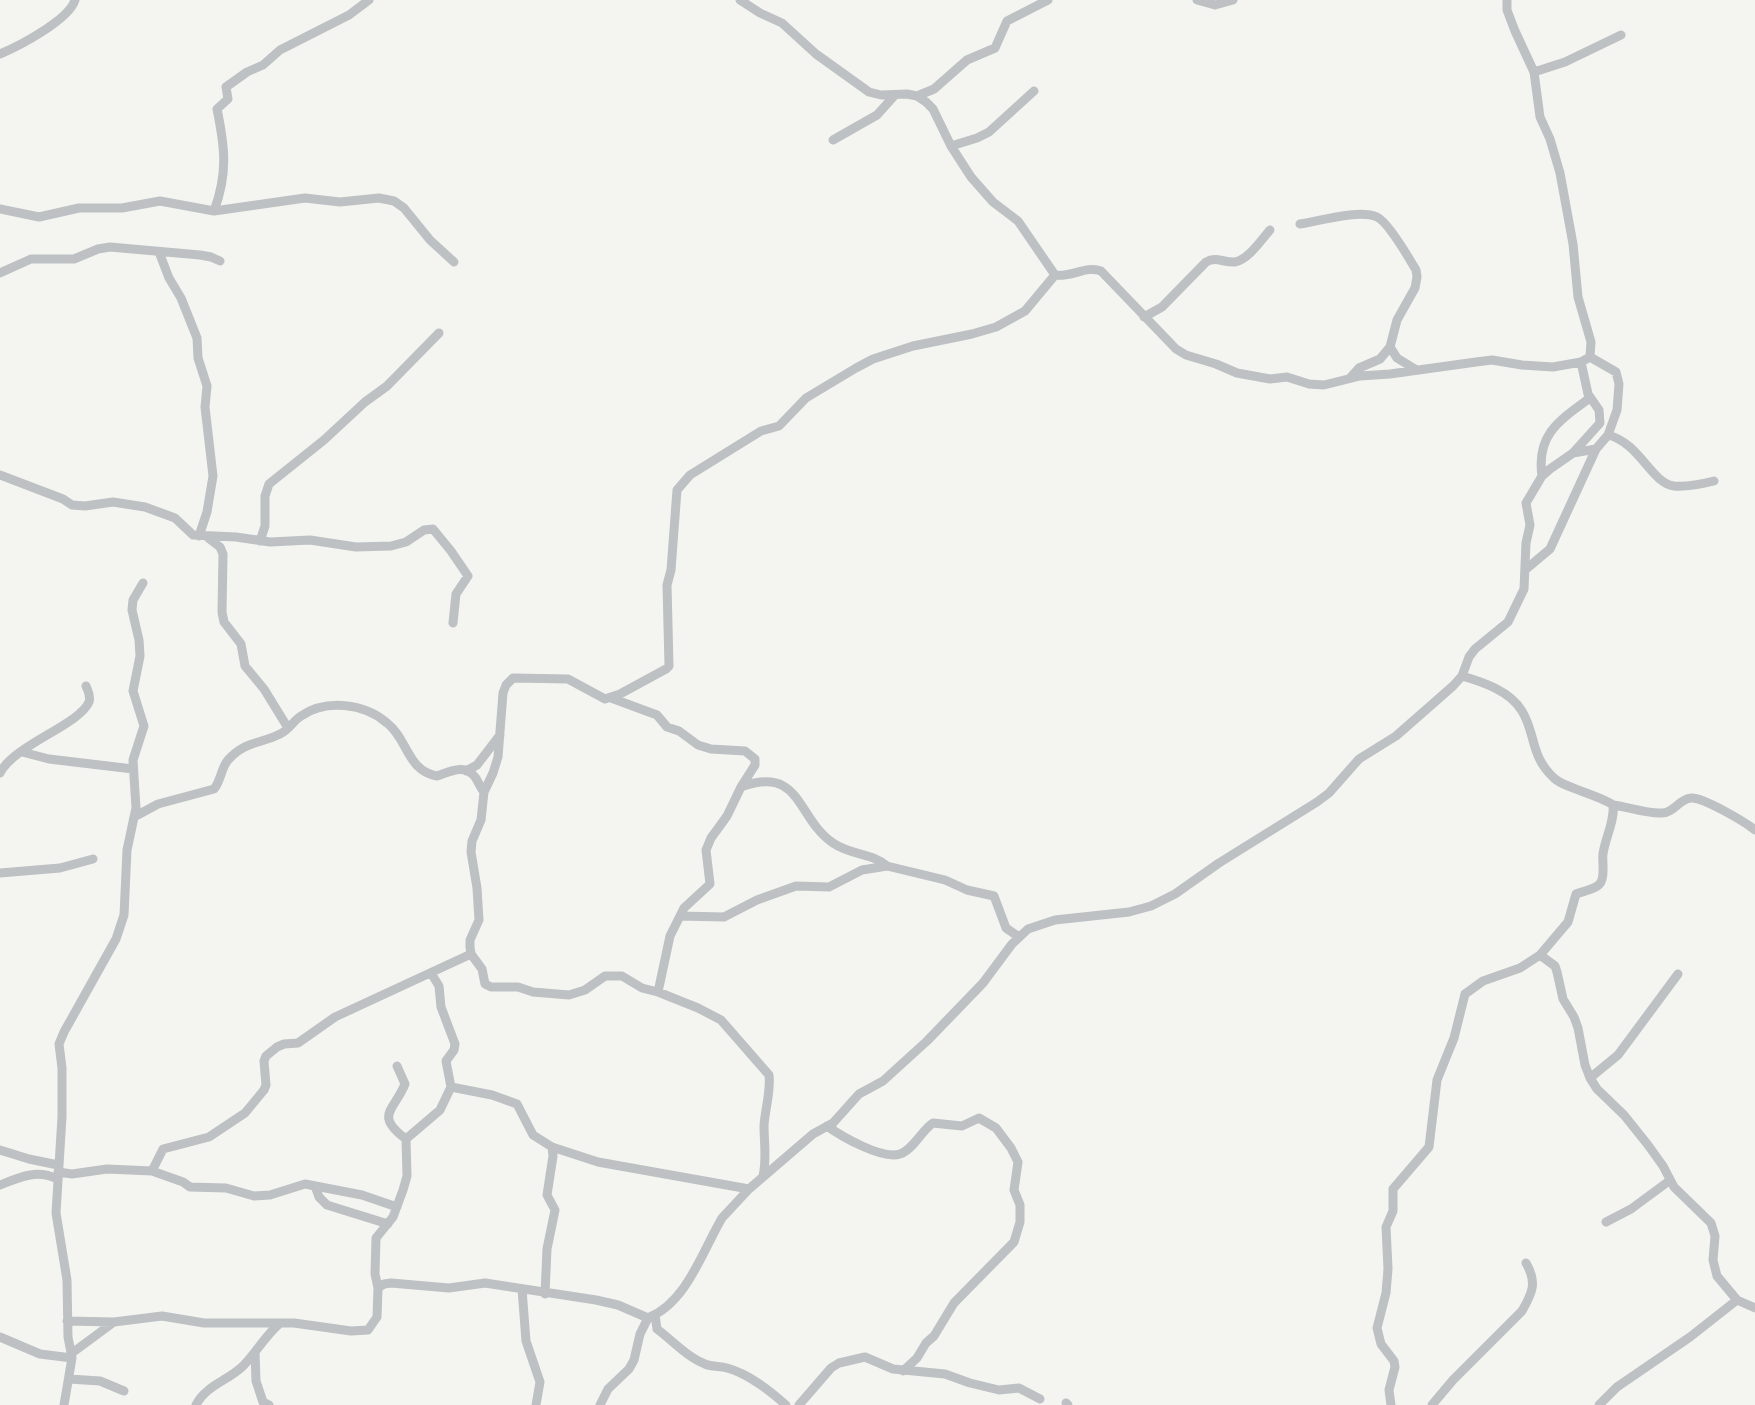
<!DOCTYPE html>
<html>
<head>
<meta charset="utf-8">
<style>
	body { margin:0 }
	canvas { display:block; background:#f4f4f0 }
</style>
</head>
<body>
<canvas width="1755" height="1405"></canvas>
<script>
const ctx = document.querySelector('canvas').getContext('2d');
ctx.lineJoin = 'round';
function trace(path, color, width, dash) { ctx.strokeStyle = color; ctx.lineWidth = width; ctx.lineCap = dash ? 'butt' : 'round'; ctx.setLineDash(dash || []); ctx.stroke(path); }
const minor = new Path2D(`
	M740 0 760 13 782 23 816 54 869 92 881 95 907 94 917 96 926 102 933 109 951 146 971 177 993 202 1018 221 1055 275C1071 278 1086 265 1101 271L1176 349 1186 355 1216 364 1237 373 1270 379 1287 377 1309 384 1324 385 1360 376 1390 374 1476 362 1492 360 1522 365 1553 367 1581 362 1590 357
	M1197 0 1215 5 1233 0
	M0 54C19 46 69 20 75 0
	M1534 72 1565 62 1621 35
	M917 96 934 89 967 60 995 48 1007 21 1048 0
	M833 140 877 115 895 95
	M951 146 977 138 989 132 1034 91
	M0 209 39 217 79 208H122L160 201 214 211 305 198 340 202 379 198 394 201 404 208 430 240 454 262
	M214 211C228 173 225 148 217 109L228 99 226 87 247 72 263 65 280 50 349 15 369 0
	M1300 224C1320 221 1359 209 1377 217 1388 222 1409 258 1416 270L1417 277 1415 288 1397 320 1390 347 1380 359 1359 368 1350 378
	M159 252 169 278 181 298 197 338 198 358 207 386 205 407 213 476 207 512 199 536
	M0 273 31 259H74L98 249 110 247 200 255 211 257 220 261
	M1144 317 1162 307 1206 262C1216 256 1224 263 1235 262 1249 259 1261 240 1270 230
	M1390 347 1397 358 1415 369
	M1608 435C1640 443 1651 483 1674 486 1686 487 1702 484 1714 481
	M1573 453 1600 423 1599 410 1588 394 1581 362
	M0 475 63 499 72 505 85 506 113 502 145 507 175 518 193 535 236 537 270 542 310 540 356 547 391 546 406 542 424 530 433 529 451 551 468 576 456 594 453 623
	M1542 476C1536 434 1560 420 1590 398
	M207 537 220 547 223 554 222 612 224 622 241 644 245 666 264 689 288 728
	M260 541 265 526V496L269 484 324 440 365 402 387 386 439 333
	M1525 570 1550 549 1596 449
	M1462 676C1483 682 1510 691 1522 711 1536 734 1530 756 1554 778 1564 788 1597 794 1613 805 1615 821 1605 838 1603 854 1602 862 1605 875 1601 882 1598 889 1583 891 1576 894L1568 922 1540 955 1555 966 1557 972 1563 999 1574 1017 1578 1028 1585 1065 1590 1078 1597 1089 1624 1115 1648 1145 1663 1166 1674 1187 1711 1223 1715 1236 1713 1260 1717 1276 1737 1300 1755 1308
	M611 698 657 715 667 727 679 731 698 745 711 749 745 751 755 759V765L741 787 727 816 711 838 706 850 710 884 684 908 670 936 658 992
	M22 752 49 759 133 769
	M466 771 477 765 500 735
	M0 773C14 745 79 725 89 702 91 696 88 691 86 686
	M741 787C802 765 796 818 833 843 852 856 871 852 887 866
	M1613 805C1629 807 1646 814 1662 813 1674 813 1679 799 1691 798 1703 797 1745 822 1755 830
	M134 817 158 804 214 789C221 781 221 768 228 760 245 741 260 744 280 734 289 730 293 721 301 716 326 699 364 703 387 723 408 739 407 771 437 776 449 772 465 763 475 777 478 781 480 787 484 792
	M0 873 60 868 93 859
	M680 916 724 917 757 900 796 886 829 887 862 870 887 866 945 880 967 890 994 896 1006 928 1019 937
	M397 1066 405 1084C394 1111 374 1115 406 1139
	M1590 1078 1618 1055 1678 974
	M451 1087 492 1095 517 1104 533 1135 552 1147 598 1162 749 1189
	M827 1126C841 1136 882 1160 900 1154 913 1150 921 1131 933 1123L962 1126 979 1118 996 1128 1011 1148 1018 1162 1014 1190 1020 1205V1222L1014 1242 954 1303 934 1336 926 1343 917 1358 903 1371
	M0 1150 29 1159 58 1165
	M152 1171 163 1149 209 1137 245 1113 264 1090 266 1085 264 1061 266 1056 277 1047 284 1044 298 1043 335 1017 471 954
	M58 1172 72 1174 107 1169 152 1171 183 1182 190 1187 226 1188 254 1196 270 1195 305 1184 362 1195 397 1207
	M763 1176C767 1159 764 1143 764 1126 765 1108 771 1092 769 1075L721 1020 698 1008 658 992 642 988 622 976H605L585 990 569 995 533 992 518 987H491L485 984 482 969 471 954 470 947V940L479 920 477 888 471 852 472 841 481 820 484 792 493 773 498 757 503 693 506 685 513 678 568 679 605 699 620 694 666 669 669 666 667 585 671 570 677 490 690 475 761 431 779 426 806 398 856 368 873 359 913 346 972 334 996 327 1025 311 1055 275
	M0 1185C20 1177 37 1169 57 1179
	M315 1186 319 1197 327 1205 388 1224
	M1606 1222 1631 1209 1669 1181
	M378 1288 375 1274 376 1238 393 1217 403 1190 407 1176 406 1139 440 1110 451 1087 446 1061 454 1050 455 1044 441 1007 439 986 431 973
	M522 1289 526 1341 540 1382 536 1405
	M545 1294 547 1249 555 1210 547 1195 553 1156 552 1147
	M655 1315 657 1329C673 1341 687 1357 705 1364 712 1367 720 1366 727 1368 749 1374 769 1390 786 1405
	M67 1321 114 1322 162 1316 204 1323H294L351 1331 368 1330 377 1317 378 1288 384 1284 391 1283 449 1288 485 1283 596 1300 618 1305 648 1318C687 1302 702 1252 722 1218L749 1189 813 1134 833 1123 859 1094 883 1081 927 1041 983 983 1012 944 1028 929 1055 920 1129 912 1151 906 1175 894 1219 863 1317 802 1329 793 1359 759 1396 736 1453 686 1462 676 1469 657 1475 649 1508 622 1524 589 1526 543 1530 525 1526 503 1542 476 1550 469 1573 453 1596 449 1608 435 1617 410 1619 384 1616 372 1590 357 1591 342 1578 297 1573 244 1560 173 1550 139 1540 117 1534 72 1515 31 1507 10V0
	M0 1337 40 1354 72 1358
	M255 1352 256 1381 263 1402 269 1405
	M72 1353 114 1322
	M69 1379 100 1381 124 1391
	M1066 1403 1068 1405
	M64 1405 72 1358 68 1337 67 1280 56 1213 62 1117V1068L59 1044 64 1032 116 939 124 915 127 850 136 808 133 760 144 726 133 691 140 656 139 640 132 610 133 600 143 583
	M196 1405C205 1386 229 1380 243 1366 256 1353 265 1336 279 1324
	M600 1405 608 1389 629 1369 634 1360 640 1334 648 1318
	M799 1405 831 1368 839 1363 865 1357 893 1369 945 1374 970 1383 999 1390 1019 1388 1040 1399
	M1391 1405 1389 1390 1395 1367 1394 1361 1381 1344 1377 1328 1386 1293 1388 1269 1386 1227 1393 1211V1189L1429 1147 1437 1080 1454 1038 1465 994 1483 981 1520 968 1540 955
	M1432 1405 1453 1380 1522 1311C1533 1292 1537 1282 1526 1263
	M1599 1405 1617 1387 1690 1337 1737 1300`);
trace(minor, '#bdc1c4', 9);
</script>
</body>
</html>
